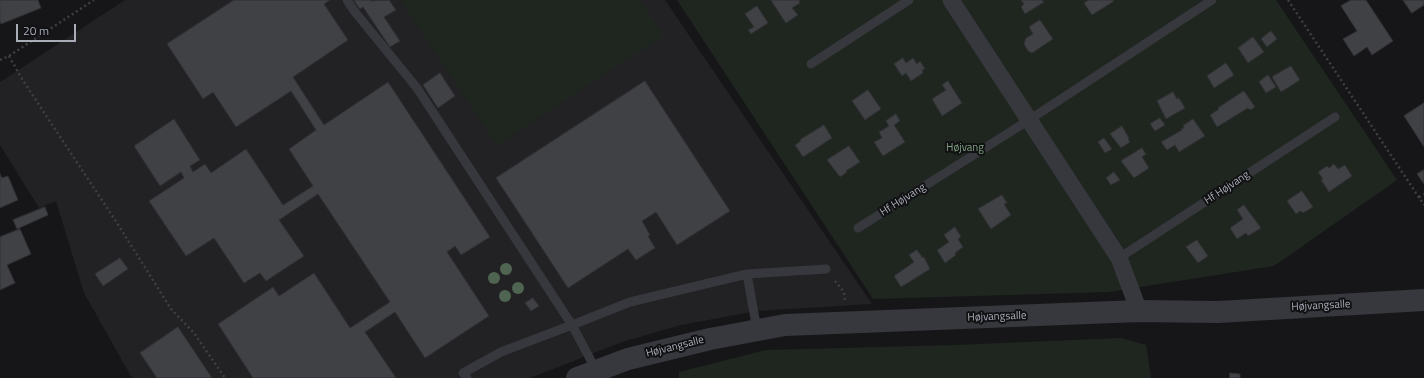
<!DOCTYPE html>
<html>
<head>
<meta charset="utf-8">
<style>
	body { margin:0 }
	#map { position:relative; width:1424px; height:378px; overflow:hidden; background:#161618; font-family:"Titillium Web",sans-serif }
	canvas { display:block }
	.scale { position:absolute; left:16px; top:24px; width:60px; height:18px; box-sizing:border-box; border:2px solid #a8adb8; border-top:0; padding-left:5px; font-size:12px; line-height:14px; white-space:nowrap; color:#a8adb8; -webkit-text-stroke:3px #111113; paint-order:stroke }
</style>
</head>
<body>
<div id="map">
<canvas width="1424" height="378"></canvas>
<div class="scale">20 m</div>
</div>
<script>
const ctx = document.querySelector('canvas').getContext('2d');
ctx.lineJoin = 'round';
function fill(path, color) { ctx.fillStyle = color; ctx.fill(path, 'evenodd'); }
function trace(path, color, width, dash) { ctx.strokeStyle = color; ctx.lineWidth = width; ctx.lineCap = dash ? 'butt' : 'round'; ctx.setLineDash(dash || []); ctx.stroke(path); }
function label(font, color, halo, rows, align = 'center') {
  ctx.font = font + ' "Titillium Web",sans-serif'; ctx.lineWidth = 4; ctx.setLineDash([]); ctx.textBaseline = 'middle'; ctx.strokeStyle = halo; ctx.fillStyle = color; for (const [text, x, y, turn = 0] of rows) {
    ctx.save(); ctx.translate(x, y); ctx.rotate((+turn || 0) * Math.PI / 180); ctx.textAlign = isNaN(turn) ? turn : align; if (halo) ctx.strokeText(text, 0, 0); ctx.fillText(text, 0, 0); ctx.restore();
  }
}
const built = new Path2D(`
	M125 0H665L872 304 757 311 681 325 622 342 530 378H132L84 293 56 201 39 208 0 145V82Z`);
const green = new Path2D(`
	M401 0H640L664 36 497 145Z
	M677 0H1276L1397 180 1274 266 1109 292 873 299Z
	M1121 338 1146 345 1151 378H679V372L766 350 955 345Z`);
const building = new Path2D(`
	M0 0H38L41 8 1 24 0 21Z
	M234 0H330L324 4 348 40 293 77 324 125 388 82 490 237 461 255 455 246 447 252 489 316 425 358 395 312 365 332 396 378H253L218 324 273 287 279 296 314 273 350 328 390 302 318 194 279 220 304 256 266 281 260 273 244 283 214 238 186 256 149 201 184 178 181 172 160 186 134 146 174 119 200 160 190 166 193 172 205 164 211 173 246 149 283 205 313 186 289 149 316 130 291 91 236 127 213 92 203 99 167 44Z
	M354 0H371V1L389 0 396 10 384 17 400 41 390 47 363 7 360 9Z
	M771 0H799L800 3 792 8 798 15 786 23Z
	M1021 0H1042L1044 2 1025 14 1021 7 1024 4Z
	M1089 0H1113L1114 1 1092 15 1084 3Z
	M1351 0H1366L1393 41 1372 55 1367 47 1354 56 1343 39 1357 31 1341 6Z
	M1403 0H1424V5L1412 13Z
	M757 6 768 23 751 34 748 30 754 27 745 14Z
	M1040 20 1053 39 1032 53 1028 51 1024 44 1026 38 1033 34 1029 27Z
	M1271 31 1277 39 1267 47 1261 39Z
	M1253 37 1264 52 1248 63 1238 48Z
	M903 58 906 63 913 58 917 64 920 61 925 69 922 70 923 73 911 81 906 73 902 76 894 64Z
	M1226 63 1234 75 1214 88 1207 76Z
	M1291 66 1300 80 1281 92 1272 77Z
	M440 73 455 96 438 108 423 85Z
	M1268 75 1276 87 1266 93 1259 82Z
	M645 81 730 211 677 245 656 212 642 221 650 235 648 236 655 248 636 260 628 249 568 288 496 178Z
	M948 81 962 103 942 116 932 99 946 90 942 85Z
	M868 90 881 109 865 120 852 101Z
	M1244 91 1255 107 1250 110 1248 108 1217 127 1210 115 1219 109 1218 108Z
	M1173 92 1177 99 1179 98 1185 108 1166 119 1157 101Z
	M1424 103V147L1404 116Z
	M896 114 900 121 894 125 905 142 883 156 874 142 882 138 879 132 889 126 886 121Z
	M1160 118 1165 125 1155 131 1150 124Z
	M1193 119 1205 136 1179 152 1175 145 1167 150 1161 142 1182 130 1181 129 1184 128 1183 126Z
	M824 125 832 138 803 157 795 145 801 141 800 140Z
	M1122 126 1129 138 1128 139 1130 142 1121 148 1110 134Z
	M1104 138 1112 149 1105 153 1098 142Z
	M849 146 860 162 846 171 847 172 840 177 827 160Z
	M1142 148 1146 154 1142 157 1149 168 1134 178 1121 161Z
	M1334 164 1338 169 1345 165 1352 176 1329 192 1321 180 1323 179 1318 172 1327 166 1329 168Z
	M1424 170V184L1417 174Z
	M1114 172 1120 180 1111 185 1106 178Z
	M0 174 2 178 8 176 18 200 0 208Z
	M1302 191 1313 207 1303 213 1301 211 1296 214 1287 201Z
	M1002 195 1007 203 1004 204 1011 215 991 229 978 209Z
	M1244 205 1261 228 1248 236 1246 233 1237 239 1230 228 1243 219 1237 210Z
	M45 207 48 215 17 229 13 220Z
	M955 227 961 237 958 239 963 247 955 253 956 255 945 263 937 250 949 242 944 235Z
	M20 229 31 254 7 265 15 283 0 290V237Z
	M1197 240 1208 256 1198 263 1186 247Z
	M917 250 923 258 924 257 930 269 901 287 894 276 914 262 909 255Z
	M120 258 128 269 103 286 95 274Z
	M533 298 539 306 531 311 525 303Z
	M178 327 212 378H157L140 353Z
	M1230 373 1240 374V378H1230Z`);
const path = new Path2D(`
	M1288 0 1424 205
	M9 56 22 79 117 223 171 309 194 333 225 378
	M0 60 9 56 94 0
	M1419 197 1424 194
	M835 281 844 292 845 302`);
const service = new Path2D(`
	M347 0 355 12 417 88 572 325 501 352 463 373 467 378
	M811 64 909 0
	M858 228 1029 120 1212 0
	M1119 258 1335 117
	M747 274 826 269
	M596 370 572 325 630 302 747 274 757 330`);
const minor = new Path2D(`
	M951 0 1119 258 1139 311`);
const tertiary = new Path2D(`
	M577 378 628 359 710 339 785 325 1139 311 1218 312 1424 300`);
const trees = [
	[506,269],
	[494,278],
	[518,288],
	[505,296]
];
const parkNames = [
	["Højvang",965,148]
];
const streetNames = [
	["Hf Højvang",1227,188,-33],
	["Hf Højvang",903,200,-32],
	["Højvangsalle",1321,306,-3],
	["Højvangsalle",997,317,-2],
	["Højvangsalle",675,347,-14]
];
fill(built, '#222225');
fill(green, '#1e261f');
fill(building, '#404145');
trace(building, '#303034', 1);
trace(path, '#3d3f44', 2.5, [2, 3]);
trace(service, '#37383d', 9);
trace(minor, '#37383d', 17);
trace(tertiary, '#37383d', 22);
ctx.fillStyle = '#506452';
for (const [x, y] of trees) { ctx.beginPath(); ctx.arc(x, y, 6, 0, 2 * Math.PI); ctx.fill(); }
label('11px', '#7fa381', '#111113', parkNames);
label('11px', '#a8adb8', '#111113', streetNames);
</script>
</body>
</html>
